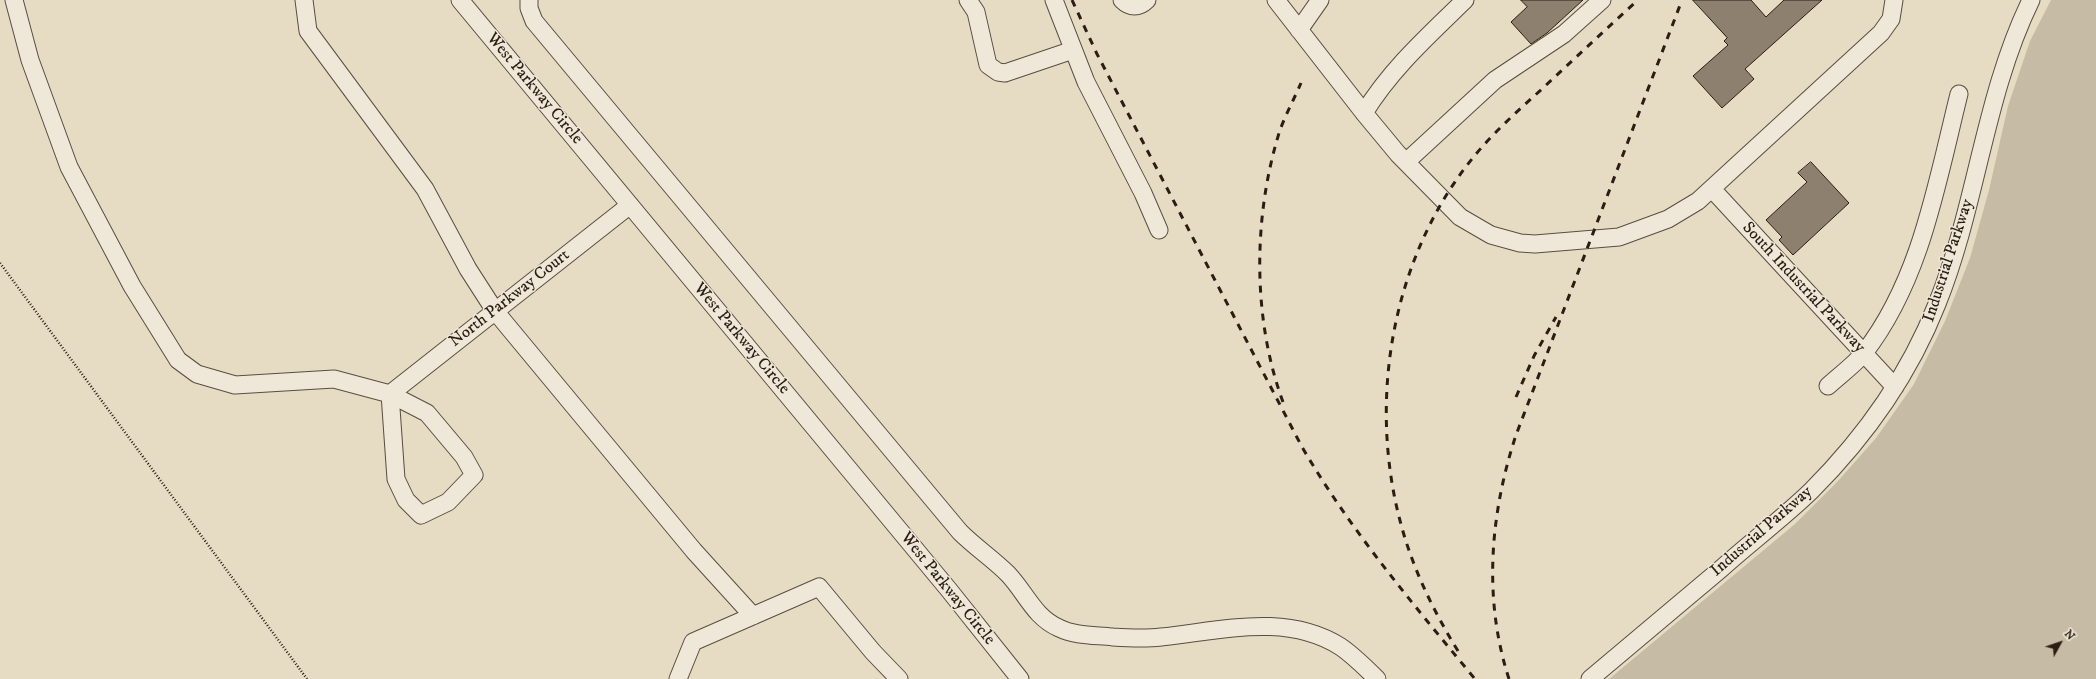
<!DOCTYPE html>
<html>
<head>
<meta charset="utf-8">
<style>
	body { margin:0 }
	#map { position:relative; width:2096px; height:679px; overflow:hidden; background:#e6dcc3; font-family:"IM FELL DW Pica",serif }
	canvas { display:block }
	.north { position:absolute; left:2040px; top:623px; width:40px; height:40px; -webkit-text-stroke:3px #efe8d8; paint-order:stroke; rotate:50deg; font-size:11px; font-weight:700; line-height:16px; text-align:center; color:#2c1d13 }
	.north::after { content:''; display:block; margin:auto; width:14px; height:18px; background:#2c1d13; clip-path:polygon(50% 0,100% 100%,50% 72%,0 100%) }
</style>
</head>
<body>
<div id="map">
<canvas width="2096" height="679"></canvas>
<div class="north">N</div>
</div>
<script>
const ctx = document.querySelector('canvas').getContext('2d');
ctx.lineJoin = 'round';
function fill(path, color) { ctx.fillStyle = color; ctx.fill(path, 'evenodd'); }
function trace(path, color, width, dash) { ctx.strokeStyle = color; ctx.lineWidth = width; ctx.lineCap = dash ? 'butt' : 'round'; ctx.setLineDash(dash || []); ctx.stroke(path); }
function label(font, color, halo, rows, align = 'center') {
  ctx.font = font + ' "IM FELL DW Pica",serif'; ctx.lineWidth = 3; ctx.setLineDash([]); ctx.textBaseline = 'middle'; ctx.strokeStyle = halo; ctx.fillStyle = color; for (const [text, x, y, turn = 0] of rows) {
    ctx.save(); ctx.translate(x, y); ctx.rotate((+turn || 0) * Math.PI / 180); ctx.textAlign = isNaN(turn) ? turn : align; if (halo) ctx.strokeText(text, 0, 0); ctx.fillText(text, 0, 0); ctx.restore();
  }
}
const green = new Path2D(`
	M2051 0H2096V679H1609L1795 524 1837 482 1876 438 1914 384 1945 321 1970 258 1989 190 2008 106 2030 41Z`);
const building = new Path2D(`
	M1521 0H1583L1547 33 1531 44 1511 22 1527 7Z
	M1693 0H1751L1766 17 1784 0H1822L1745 69 1754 79 1722 108 1693 76 1728 45 1724 41 1727 38Z
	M1811 162 1849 203 1793 255 1779 240 1782 237 1766 220 1807 182 1798 173Z`);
const path = new Path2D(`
	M0 263 307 679`);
const minor = new Path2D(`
	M14 0 30 60 69 167 132 286 178 360 197 374 235 385 334 379 390 394 427 413 464 457 474 475 448 502 421 515 406 500 396 479 390 394
	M304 0 308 31 425 189 468 269 495 311 694 551 753 616
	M460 0 949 590 1020 679
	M529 0V8L534 21 960 532C975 547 993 559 1008 574 1026 593 1034 617 1059 628 1075 636 1095 635 1113 637 1128 638 1145 639 1161 637 1221 631 1286 612 1341 647 1354 656 1365 667 1377 679
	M968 0 976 12 988 65 998 72 1005 73 1073 50
	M1054 0 1086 82 1143 193 1159 230
	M1122 0C1130 8 1139 8 1147 0
	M1276 0 1364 113 1398 154 1460 217 1491 235 1520 243 1535 244 1619 237 1668 219 1698 201 1881 33 1891 19 1894 0
	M1299 30 1320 0
	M1364 113C1391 69 1428 36 1465 0
	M1406 162 1495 80 1564 34 1602 0
	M1712 189 1895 387
	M1828 386C1840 375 1854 365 1864 353 1921 280 1937 182 1959 94
	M390 394 630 205
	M678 679 693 642 819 587 873 652 899 679
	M1590 679C1634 642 1678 605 1722 568 1751 542 1783 518 1811 491 1864 438 1909 375 1937 304 1977 205 1984 96 2031 0`);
const rail = new Path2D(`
	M1072 0 1097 54 1302 447C1351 531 1413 604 1475 679
	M1516 397 1534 356 1556 317
	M1283 402C1252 318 1253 215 1280 130 1286 114 1294 99 1301 83
	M1458 651C1439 620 1423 589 1411 556 1363 424 1385 263 1476 154 1496 130 1520 109 1543 88 1575 58 1606 29 1638 0
	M1509 679C1483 599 1490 514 1516 435L1682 0`);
const streetNames = [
	["West Parkway Circle",534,89,50],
	["Industrial Parkway",1949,261,-72],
	["South Industrial Parkway",1803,288,47],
	["North Parkway Court",510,299,-38],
	["West Parkway Circle",741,339,50],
	["Industrial Parkway",1762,532,-41],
	["West Parkway Circle",947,589,51]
];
fill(green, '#c6bca5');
fill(building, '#8d806f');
trace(building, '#2c1d13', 1);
trace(minor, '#5a4d3f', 19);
trace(path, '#2c1d13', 2.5, [1, 2]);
trace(minor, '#efe8d8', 17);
trace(rail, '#2c1d13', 3, [7, 7]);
label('17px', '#2c1d13', '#efe8d8', streetNames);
</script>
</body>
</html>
